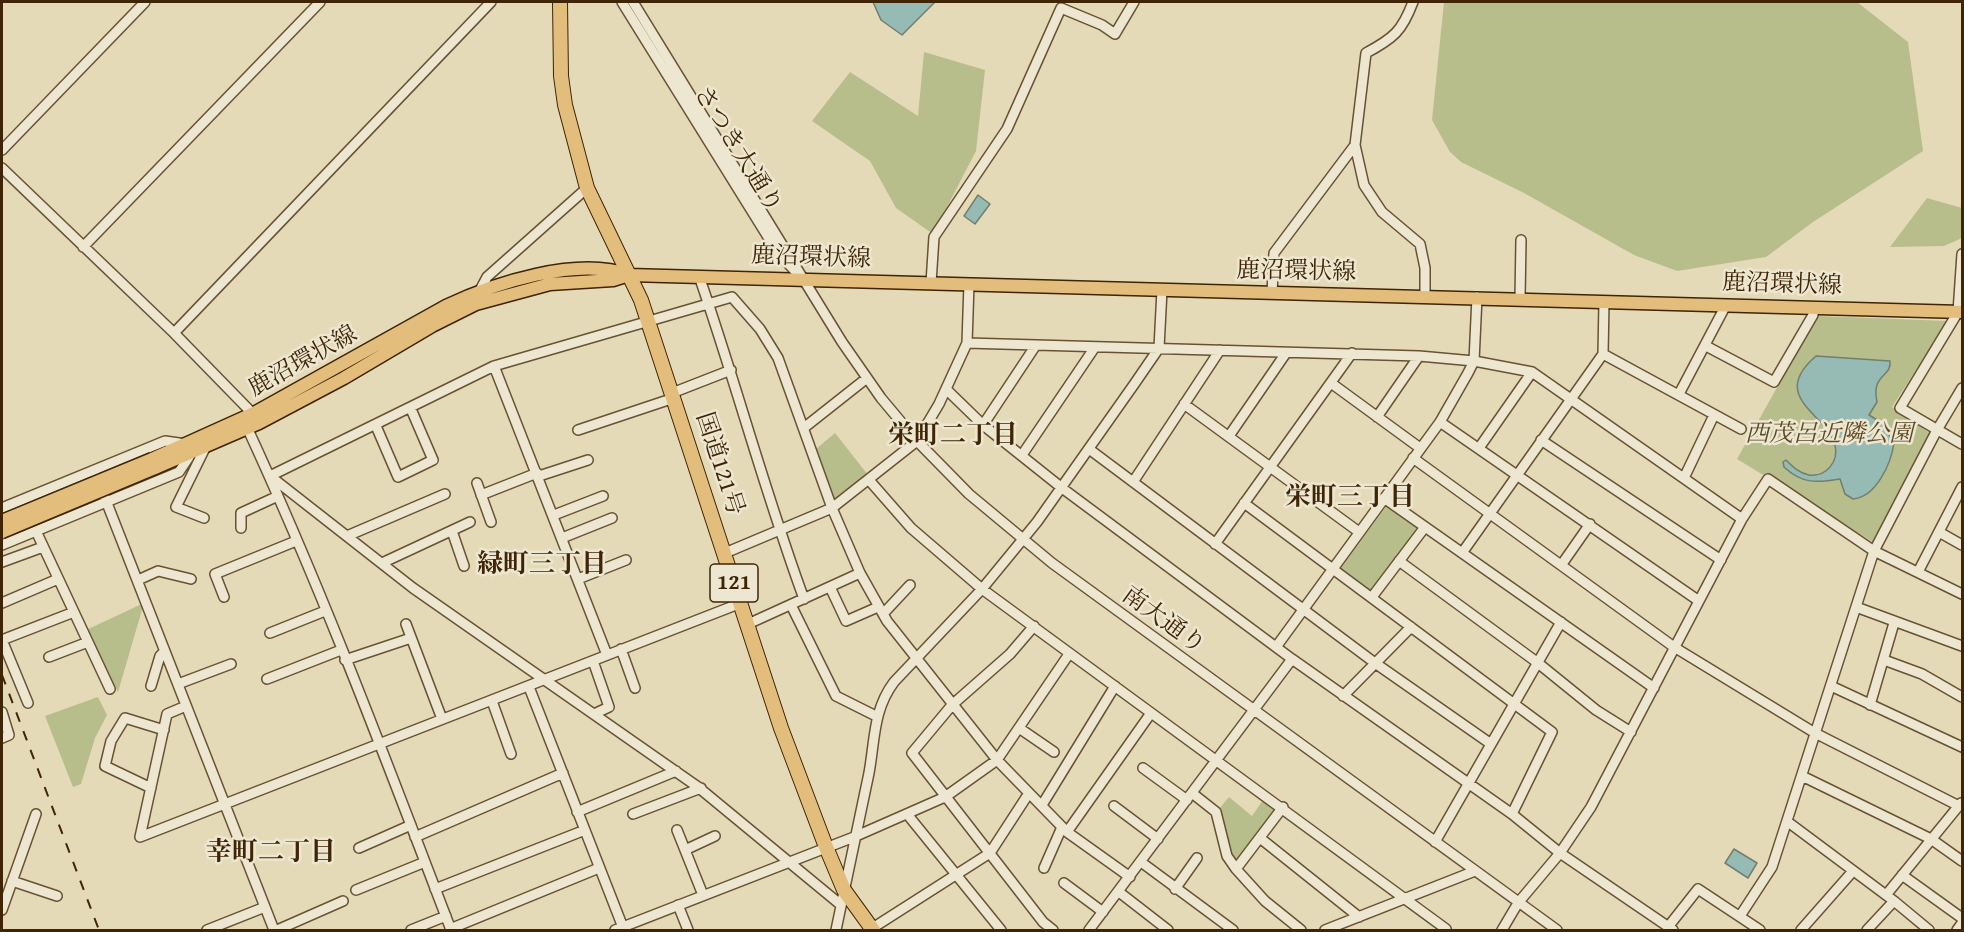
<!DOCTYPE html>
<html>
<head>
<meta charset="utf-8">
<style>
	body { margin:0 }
	#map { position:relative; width:1964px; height:932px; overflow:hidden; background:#e4dab8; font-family:"Gentium Book Plus",serif }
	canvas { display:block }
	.frame { position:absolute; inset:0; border:3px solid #3f2405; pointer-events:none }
</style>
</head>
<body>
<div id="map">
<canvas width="1964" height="932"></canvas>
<div class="frame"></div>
</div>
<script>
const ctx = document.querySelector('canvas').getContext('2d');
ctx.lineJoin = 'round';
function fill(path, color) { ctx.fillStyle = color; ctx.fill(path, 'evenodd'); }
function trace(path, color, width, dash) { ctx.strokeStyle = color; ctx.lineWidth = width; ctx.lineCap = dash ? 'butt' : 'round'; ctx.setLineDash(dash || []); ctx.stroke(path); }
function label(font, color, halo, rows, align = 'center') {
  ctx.font = font + ' "Gentium Book Plus","Noto Serif JP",serif'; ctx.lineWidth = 5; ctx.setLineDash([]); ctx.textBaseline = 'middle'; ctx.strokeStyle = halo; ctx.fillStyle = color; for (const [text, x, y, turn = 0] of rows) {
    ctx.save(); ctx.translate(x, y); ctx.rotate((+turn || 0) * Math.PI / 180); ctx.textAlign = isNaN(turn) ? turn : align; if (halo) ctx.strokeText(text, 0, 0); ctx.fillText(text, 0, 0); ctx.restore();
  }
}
const green = new Path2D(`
	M1444 2H1857L1908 42 1923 151 1813 222 1766 257 1677 271 1634 255 1524 193 1461 162 1450 152 1432 120Z
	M924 52 985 70 976 151 933 234 896 208 870 161 812 121 850 72 918 116Z
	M1927 198 1962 208V238L1944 246 1890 247Z
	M1817 316 1948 321 1892 407 1931 434 1873 542 1737 459Z
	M835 433 868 475 838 499 831 497 816 449Z
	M1390 506 1417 526 1418 532 1372 592C1362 592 1343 578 1341 568L1386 507Z
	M144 603 118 692 86 630Z
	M98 697 107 715 95 738 81 784 73 787 45 716Z
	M1229 797 1252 816 1263 800 1274 808 1275 813 1238 862 1232 861 1219 809Z`);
const water = new Path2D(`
	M873 2H935L902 35 881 20Z
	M978 195 990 204 975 224 964 216Z
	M1816 356 1890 361C1892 378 1871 373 1877 402L1869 415 1882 423 1894 443C1891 464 1876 497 1853 499L1845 494 1840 479C1817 483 1802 484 1784 467L1783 462 1786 460C1793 467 1799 473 1809 475 1826 477 1839 462 1835 445 1829 415 1767 398 1816 356Z
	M1734 849 1757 863 1748 878 1725 863Z`);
const minor = new Path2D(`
	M622 2 778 253 795 271
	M633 2 842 342 881 398 917 441 969 494 1052 563 1557 930
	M1413 2C1402 31 1394 38 1366 53L1355 145 1364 185 1382 212 1420 244 1425 268V295
	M2 150 145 2
	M2 168 174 333 255 416
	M83 247 320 2
	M1962 254 1958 312 1900 408 1962 444
	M699 276C736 383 765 493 804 599
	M931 283 934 237 1007 129 1061 8 1102 25 1115 34 1134 2
	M479 292 487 277 587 188
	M1272 293 1274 253 1355 145
	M1520 298 1521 240
	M174 333 491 2
	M967 343 1419 356 1474 361 1532 372 1742 519
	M1706 346 1774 382 1813 315V307
	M1603 354 1741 429
	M494 366 607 655
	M1331 383 1420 448
	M947 390 983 425 1062 488 1292 659 1512 814 1560 853 1673 930
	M672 393 731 370
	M1679 394 1726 305
	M1184 404 1359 532
	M1377 417 1419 356
	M1440 422 1699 601
	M245 423C322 589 386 760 451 930
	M983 425 1036 345
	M376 426 398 477 433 460 411 409
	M805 427 867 378
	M578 430 674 398
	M1229 436 1286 353
	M1541 440 1721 560
	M1479 448 1532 372
	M1089 449 1375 663 1491 744
	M1022 455 1095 347
	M1413 458 1674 647 1815 733 1959 806
	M94 470 274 930
	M270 476 494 366 732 297 760 329 778 358 832 508 860 573 887 621 997 760 1067 832 1130 877
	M270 476 413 588 698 787 841 905
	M539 476 588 460
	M1684 478 1714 415
	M869 480 911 528 982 589 1446 929 1444 930
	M1133 482 1220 350
	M477 483 491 522
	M481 495 537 473
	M1384 498 1654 688
	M1244 503 1552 732 1512 814
	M2 508 165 441 186 444
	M554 515 603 496
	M204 518 176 507 205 448
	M241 528V513L278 496
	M36 531 179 472 191 454
	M452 531 464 566
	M1939 532 1962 545
	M347 536 445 494
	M562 538 612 518
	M1215 544 1352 353
	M2 545 36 531 110 689
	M725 553 832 508 917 441 939 404 967 343 969 284
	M1462 553 1603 354 1604 302
	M1399 561 1538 663 1596 710 1631 732
	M2 562 43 547
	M382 563 470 522
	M1562 564 1590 524
	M1918 572 1962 487
	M578 579 626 560
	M138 580 158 571 191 579
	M830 587 846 621 878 607
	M224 597 215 574 296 541
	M1372 597 1425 527
	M2 603 58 579
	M791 605 836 696 876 716
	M1856 607 1962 646
	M883 614 910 585
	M406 624 442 719
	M748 624 860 573
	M1034 626 1010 654 952 705 912 753 1043 922 1053 930
	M270 633 325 611
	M1276 647 1440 422 1468 373 1474 361 1477 297
	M621 649 635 688
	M49 657 88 642
	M345 660 411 638
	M1884 660 1922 674 1962 697
	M593 661 609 707 594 714
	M267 679 341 650
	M178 684 231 664
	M151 686 160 656 165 651
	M1831 686 1962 747
	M529 687 624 930
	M1343 696 1411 627
	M492 701 511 754
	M28 703 2 640 74 612
	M1870 705 1894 623
	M186 706 167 714 140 837 741 603
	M2 712 9 735 2 738
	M1019 728 1054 752
	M1143 768 1187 800
	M1802 776 1931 839 1962 861
	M151 788 105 766 111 741 125 718 164 730
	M1192 793 1216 812 1227 856 1236 869 1265 901 1301 930
	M1042 805 1115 686
	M1114 806 1158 839
	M577 812 676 771
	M633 814 701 788
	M907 814 1001 930
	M1788 822 1894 901 1929 930
	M677 830 703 895
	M1067 832 1151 713
	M415 837 563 773
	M1260 838 1359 917
	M1435 842 1561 622
	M359 848 411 825
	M685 850 715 836
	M1141 862 1233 930
	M1044 868 1062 827
	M1236 869 1283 807
	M1902 875 1962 918
	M12 881 57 896
	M1064 883 1103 912
	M435 889 585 830
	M1175 889 1197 858
	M356 890 425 862
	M1119 892 1168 930
	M1886 895 1961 803
	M678 905 688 930
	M2 910 36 814
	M1740 916 1772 867 1874 551 1937 430 1962 388
	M1668 927 1698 889 1760 930
	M450 929 599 868
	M871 929 990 853 1029 793
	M207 930 265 907
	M277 930 343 901
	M411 930 446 916
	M615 930 854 837 945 797 997 760 1069 654
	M836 930C847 878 858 826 869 773 875 740 873 710 894 682L982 589 1037 522 1135 383 1159 348 1162 290
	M1089 930 1292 659
	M1325 930 1475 871
	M1502 930 1518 903 1560 853 1591 807 1742 519 1768 479 1874 551 1962 594
	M1801 930 1853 871
	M1867 930 1894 901
	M1957 930 1962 923`);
const major = new Path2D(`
	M152 459 254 413 446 306C494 283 578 256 629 275
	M155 468 259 423 344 378 432 326 476 304 550 284 613 280 629 275 1962 312`);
const highway = new Path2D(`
	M560 2 561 76 565 105 587 188 641 300 781 728 826 847 844 890 873 930`);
const rail = new Path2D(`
	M2 675 99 930`);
const majorBridge = new Path2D(`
	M2 521 152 459
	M2 532 155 468`);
const shields = [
	[734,583,48]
];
const shieldNames = [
	["121",734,583]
];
const streetNames = [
	["さつき大通り",737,150,58],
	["鹿沼環状線",811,258,2],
	["鹿沼環状線",1296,272,1],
	["鹿沼環状線",1782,285,2],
	["鹿沼環状線",303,362,-29],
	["国道121号",719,464,72],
	["南大通り",1163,621,36]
];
const parkNames = [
	["西茂呂近隣公園",1829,435]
];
const neighbourhoodNames = [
	["栄町二丁目",953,436],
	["栄町三丁目",1350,498],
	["緑町三丁目",542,565],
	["幸町二丁目",271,853]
];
fill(green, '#b7be8c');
fill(water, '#96bab4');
trace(water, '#737e6e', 1.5);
trace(minor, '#685232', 12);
trace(major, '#3f2405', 15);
trace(highway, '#3f2405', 16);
trace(minor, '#ede7d1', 9);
trace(major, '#e2bd7c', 12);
trace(highway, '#e2bd7c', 14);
trace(rail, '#3f2405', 2, [10, 10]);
trace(majorBridge, '#3f2405', 15, []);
trace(majorBridge, '#e2bd7c', 12);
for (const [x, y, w] of shields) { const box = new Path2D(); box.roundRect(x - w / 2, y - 19, w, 38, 4.5); ctx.fillStyle = '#ede7d1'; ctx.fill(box); trace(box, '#3f2405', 1.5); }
label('bold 22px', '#3f2405', null, shieldNames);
label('24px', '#3f2405', '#ede7d1', streetNames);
label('italic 24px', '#5d4a27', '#ede7d1', parkNames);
label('bold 26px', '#3f2405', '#ede7d1', neighbourhoodNames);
</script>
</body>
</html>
